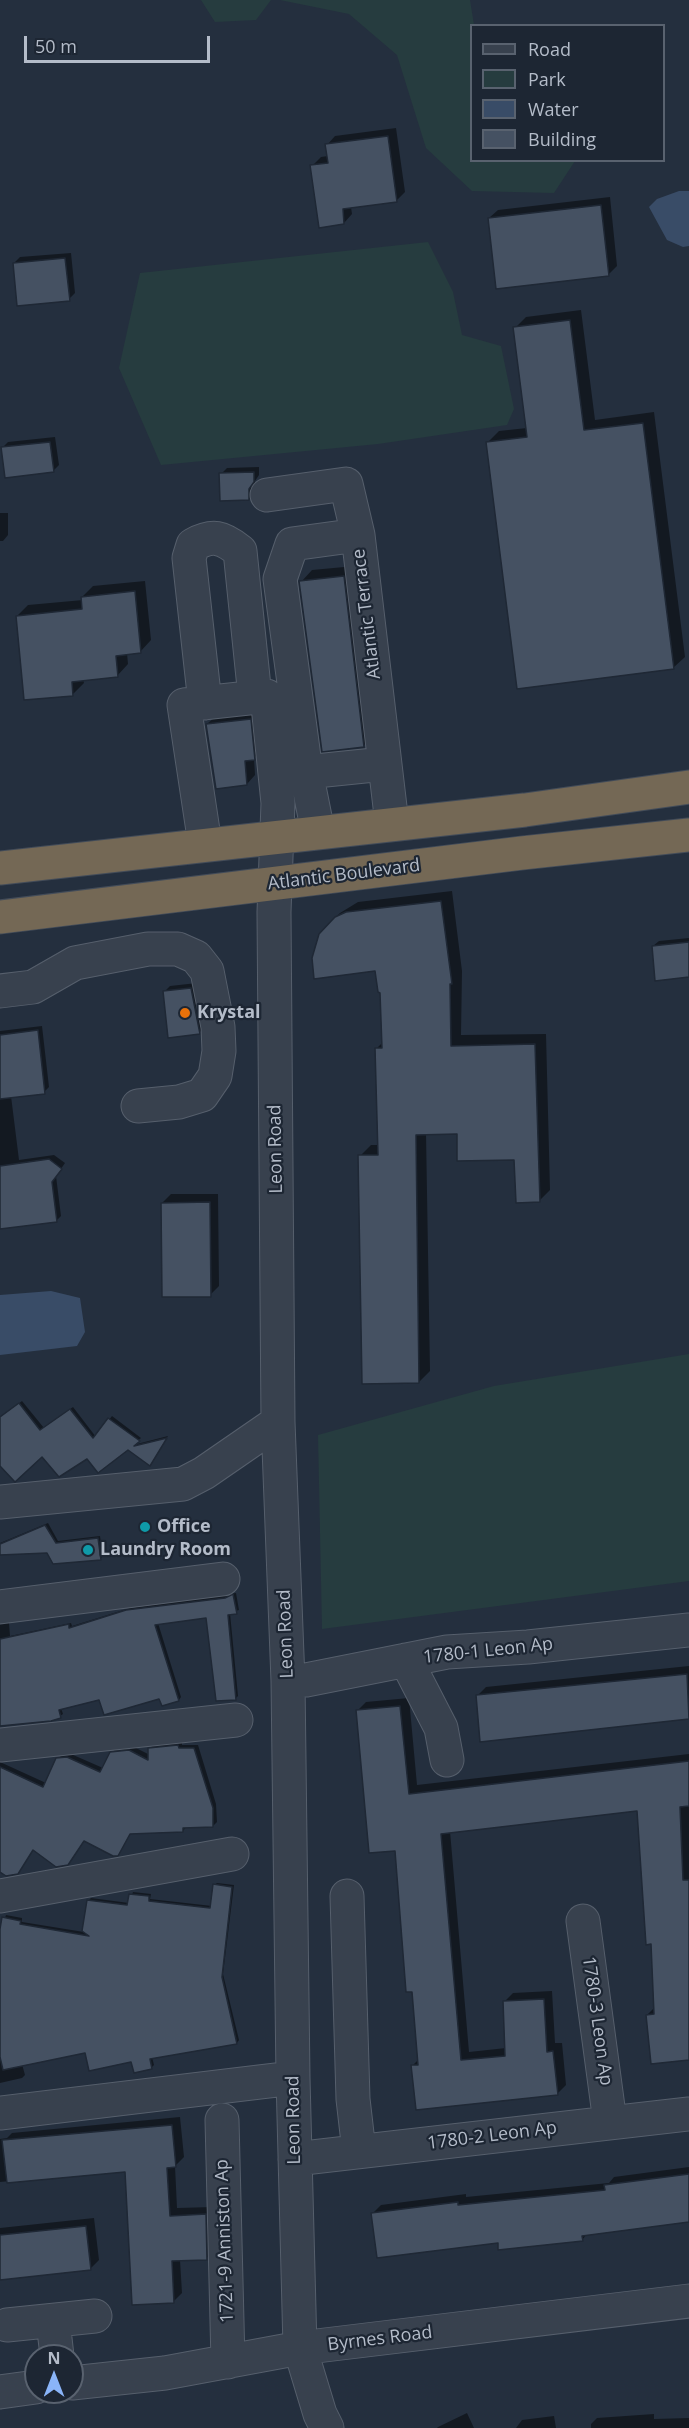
<!DOCTYPE html>
<html>
<head>
<meta charset="utf-8">
<style>
	body { margin:0 }
	#map { position:relative; width:689px; height:2428px; overflow:hidden; background:#242f3e; font-family:"Open Sans",sans-serif }
	canvas { display:block }
	.legend { position:absolute; left:470px; top:24px; width:195px; height:138px; box-sizing:border-box; background:#1d2633; border:2px solid #59626f; margin:0; padding:8px 10px; list-style:none; font-size:18px; color:#b4bcc9 }
	.legend li { display:flex; align-items:center; gap:12px; height:30px }
	.legend b { width:30px; border:2px solid #59626f }
	.north { position:absolute; left:24px; top:2344px; width:60px; height:60px; box-sizing:border-box; background:#1d2633; border:2px solid #59626f; border-radius:50%; rotate:0deg; font-size:16px; font-weight:700; line-height:24px; text-align:center; color:#b4bcc9 }
	.north::after { content:''; display:block; margin:auto; width:21px; height:27px; background:#8ab4f8; clip-path:polygon(50% 0,100% 100%,50% 72%,0 100%) }
	.scale { position:absolute; left:24px; top:36px; width:186px; height:27px; box-sizing:border-box; border:3px solid #b4bcc9; border-top:0; padding-left:8px; font-size:18px; line-height:21px; white-space:nowrap; color:#b4bcc9; -webkit-text-stroke:4px #1d2633; paint-order:stroke }
</style>
</head>
<body>
<div id="map">
<canvas width="689" height="2428"></canvas>
<ul class="legend">
<li><b style="height:8px;background:#38414e"></b>Road</li>
<li><b style="height:16px;background:#263c3f"></b>Park</li>
<li><b style="height:16px;background:#394c67"></b>Water</li>
<li><b style="height:16px;background:#455162"></b>Building</li>
</ul>
<div class="north">N</div>
<div class="scale">50 m</div>
</div>
<script>
const ctx = document.querySelector('canvas').getContext('2d');
ctx.lineJoin = 'round';
function fill(path, color) { ctx.fillStyle = color; ctx.fill(path, 'evenodd'); }
function trace(path, color, width, dash) { ctx.strokeStyle = color; ctx.lineWidth = width; ctx.lineCap = dash ? 'butt' : 'round'; ctx.setLineDash(dash || []); ctx.stroke(path); }
function label(font, color, halo, rows, align = 'center') {
  ctx.font = font + ' "Open Sans",sans-serif'; ctx.lineWidth = 4.5; ctx.setLineDash([]); ctx.textBaseline = 'middle'; ctx.strokeStyle = halo; ctx.fillStyle = color; for (const [text, x, y, turn = 0] of rows) {
    ctx.save(); ctx.translate(x, y); ctx.rotate((+turn || 0) * Math.PI / 180); ctx.textAlign = isNaN(turn) ? turn : align; if (halo) ctx.strokeText(text, 0, 0); ctx.fillText(text, 0, 0); ctx.restore();
  }
}
const green = new Path2D(`
	M201 0H271L256 20 215 22Z
	M280 0H470L474 25 472 26V160L575 161 554 193 472 191 426 148 397 55 349 14Z
	M428 242 453 292 462 335 501 346 514 409 507 425 378 444 161 465 119 368 140 273Z
	M689 1354V1581L322 1629 318 1435 494 1386Z`);
const water = new Path2D(`
	M679 191H689V246L683 247 667 240 649 207 657 199Z
	M51 1291 80 1298 85 1332 77 1346 0 1355V1295Z`);
const shadow = new Path2D(`
	M396 128 405 192 396 201 351 207 352 214 344 223 312 166 321 157 328 156 327 145 335 136Z
	M610 197 617 266 609 274 489 218 498 210Z
	M71 253 75 293 69 299 14 263 20 257Z
	M581 310 595 420 654 412 685 657 673 668 488 442 499 431 527 428 515 328 526 317Z
	M55 437 59 465 53 471 3 447 8 442Z
	M259 467V475L255 481V493L249 499 221 474 227 468Z
	M0 513H8V535L3 541H0Z
	M355 566 375 735 363 746 301 582 312 570Z
	M145 581 151 640 140 652 127 653 128 664 117 676 83 679 84 683 73 694 17 616 28 605 83 600 82 597 93 586Z
	M259 711 263 749 254 758 255 775 247 784 207 724 216 716Z
	M452 891 462 971 461 1035 546 1034 550 1190 539 1201 515 1158 458 1133H426L430 1371 419 1382 360 1156 371 1145H379L377 1048 383 1042 382 991 376 969 313 958 315 946 328 924 340 913 358 902Z
	M689 938V975L653 946 659 941Z
	M197 983 205 1027 199 1033 164 992 170 986Z
	M42 1026 49 1087 44 1092 11 1096 19 1160 54 1155 65 1163 56 1176 61 1216 56 1221 0 1228V1031Z
	M171 1194H218L219 1286 210 1295 162 1203Z
	M22 1401 44 1428 73 1407 96 1437 112 1416 141 1438 133 1445 168 1436 152 1461 128 1448 42 1455 0 1464V1418Z
	M48 1523 58 1541 100 1536 103 1556 100 1559 47 1551 0 1553V1543Z
	M236 1593 239 1610 230 1613 238 1696 236 1698 207 1616 158 1623 181 1697 179 1700 163 1704 160 1697 100 1699 61 1708 63 1714 60 1716 0 1725V1623H9L10 1636 71 1623 72 1626 130 1608Z
	M689 1666V1717L482 1740 477 1696 486 1687Z
	M409 1698 417 1785 689 1754V2059L647 2015 655 2007 652 1943 638 1810 450 1831 469 2052 506 2048 504 2002 513 1993 552 1991 555 2043H562L566 2085 557 2094 412 2066 419 2059 396 1849 357 1711 366 1702Z
	M182 1742V1745H198L216 1804 217 1822 213 1826H187L183 1831 131 1832 117 1854 84 1839 34 1849 22 1868 0 1870V1762L46 1783 58 1759 62 1755 71 1754 103 1768 115 1749 134 1747 150 1755 149 1749 153 1745Z
	M217 1883 234 1885 223 1974 239 2040 237 2043 152 2057 154 2065 151 2068 132 2060 86 2051 22 2064 25 2075 22 2078 0 2083V1932L6 1915 22 1918V1922L84 1932 88 1901 91 1898 129 1903 133 1892 151 1894 150 1899 212 1906 214 1885Z
	M180 2117 184 2157 175 2166 177 2208 213 2207 214 2250 206 2259 180 2260 182 2293 174 2301 126 2170 0 2182V2139L7 2138 12 2133Z
	M689 2167V2221L587 2234 582 2240 499 2242 373 2213 381 2205 466 2194V2197L609 2183 614 2177Z
	M94 2218 99 2260 90 2269 0 2278V2228Z
	M467 2413 474 2428H437L438 2427Z
	M654 2414V2419L689 2418V2428H591V2424L597 2418Z
	M554 2416 556 2428H516L522 2420Z`);
const building = new Path2D(`
	M388 136 397 202 343 209 344 224 319 228 310 165 328 163 325 144Z
	M601 205 609 276 496 289 488 218Z
	M65 258 70 301 17 306 13 263Z
	M570 320 584 430 643 423 674 669 517 689 486 442 527 437 513 327Z
	M50 442 54 472 5 478 1 447Z
	M254 472V482L249 489V500L220 501 219 473Z
	M344 576 364 747 322 752 299 581Z
	M135 591 141 653 116 656 118 677 72 682 73 696 24 700 16 616 82 609 81 597Z
	M251 719 255 760 245 761 247 785 216 789 206 724Z
	M441 901 452 984H450L451 1046 535 1044 540 1202 516 1203 514 1160 457 1161V1134L416 1135 419 1383 362 1384 358 1155H378L375 1048H382L380 993 378 992 375 971 314 979 312 958 319 934 335 917 346 912Z
	M689 942V977L655 981 652 946Z
	M191 988 200 1034 168 1038 163 991Z
	M38 1030 45 1094 0 1099V1035Z
	M49 1159 62 1169 52 1182 57 1222 0 1229V1166Z
	M210 1202 211 1297H162L161 1203Z
	M19 1403 40 1430 70 1409 93 1438 108 1418 140 1441 134 1446 167 1438 150 1466 128 1450 98 1473 87 1459 59 1477 42 1457 15 1482 0 1466V1417Z
	M45 1525 56 1543 98 1538 101 1560 53 1564 47 1553 0 1555V1544Z
	M233 1594 237 1614 228 1615 236 1700 216 1701 206 1618 155 1625 179 1701 162 1706 159 1699 104 1715 99 1700 59 1710 61 1718 51 1721 0 1726V1639L69 1624V1628L126 1610 225 1598Z
	M687 1674 689 1719 480 1742 476 1695Z
	M400 1706 409 1794 689 1761V1806L680 1807 683 1880H689V2060L651 2064 646 2015 654 2014 651 1944 646 1945 637 1811 441 1834 461 2060 505 2056 503 2001 544 1999 547 2052 553 2051 558 2095 416 2110 411 2065H418L412 1992H406L395 1851 369 1853 356 1710Z
	M178 1745 179 1748H194L213 1808V1827L183 1828V1832L130 1834 118 1856H113L84 1841 68 1865 56 1867 33 1850 18 1874 6 1876 0 1872V1767L43 1787 56 1758 67 1757 100 1772 110 1752 129 1750 148 1760V1748Z
	M213 1884 232 1887 222 1977 237 2044 150 2059 152 2069 134 2073 131 2062 89 2071 85 2053 3 2070 0 2057V1929L2 1917 21 1921 20 1924 89 1936 82 1931 87 1900 127 1905 129 1894 149 1896V1901L210 1908Z
	M172 2125 176 2167 167 2168 170 2216 206 2214 207 2260 172 2261 174 2303 132 2305 125 2172 7 2183 2 2140Z
	M689 2174V2222L582 2236 583 2241 498 2250V2243L377 2258 371 2213 458 2202V2205L605 2190 604 2185Z
	M86 2226 91 2270 0 2280V2235Z`);
const minor = new Path2D(`
	M267 495 346 484 358 535 392 824
	M205 703 189 558 193 545C213 534 222 537 240 551L255 697
	M306 772 280 579 292 544 358 535
	M318 832 306 772 384 764
	M205 844 184 705 267 696 278 803 274 912 278 1422 288 1681 293 2078 300 2348 320 2414 327 2428
	M0 991 33 987 75 963 148 949H178L196 957 207 971 218 1027 219 1051 215 1076 202 1095 179 1102 138 1106
	M0 1502 183 1484 204 1473 278 1422
	M0 1607 223 1579
	M406 1660 441 1728 447 1760
	M288 1681 306 1680 447 1652 528 1647 689 1630
	M0 1745 236 1720
	M0 1896 232 1854
	M347 1896 353 2099 359 2151
	M583 1921 610 2122
	M0 2113 293 2078
	M222 2120 228 2362
	M295 2159 689 2114
	M53 2321 57 2356
	M7 2325 95 2316
	M72 2383 165 2373 300 2348 689 2301
	M0 2392 36 2387`);
const highway = new Path2D(`
	M0 868 525 810 689 787
	M0 917 522 853 689 835`);
const markers = [
	[185,1013,6,"#e8710a"],
	[145,1527,6,"#0f9aa8"],
	[88,1550,6,"#0f9aa8"]
];
const streetNames = [
	["Atlantic Terrace",367,614,-97],
	["Atlantic Boulevard",344,875,-7],
	["Leon Road",276,1149,-91],
	["Leon Road",286,1634,-92],
	["1780-1 Leon Ap",488,1651,-6],
	["1780-3 Leon Ap",597,2021,82],
	["Leon Road",294,2120,-91],
	["1780-2 Leon Ap",492,2136,-7],
	["1721-9 Anniston Ap",225,2241,-92],
	["Byrnes Road",380,2339,-7]
];
const poiNames = [
	["Krystal",197,1013],
	["Office",157,1527],
	["Laundry Room",100,1550]
];
fill(green, '#263c3f');
fill(water, '#394c67');
fill(shadow, '#0007');
fill(building, '#455162');
trace(building, '#1f2835', 1.5);
trace(minor, '#565f6c', 35);
trace(highway, '#434c59', 35);
trace(minor, '#38414e', 33);
trace(highway, '#746855', 33);
for (const [x, y, r, color] of markers) { const dot = new Path2D(); dot.arc(x, y, r, 0, 2 * Math.PI); ctx.fillStyle = color; ctx.fill(dot); trace(dot, '#1d2633', 2); }
label('18px', '#b4bcc9', '#1d2633', streetNames);
label('bold 18px', '#b4bcc9', '#1d2633', poiNames, 'left');
</script>
</body>
</html>
